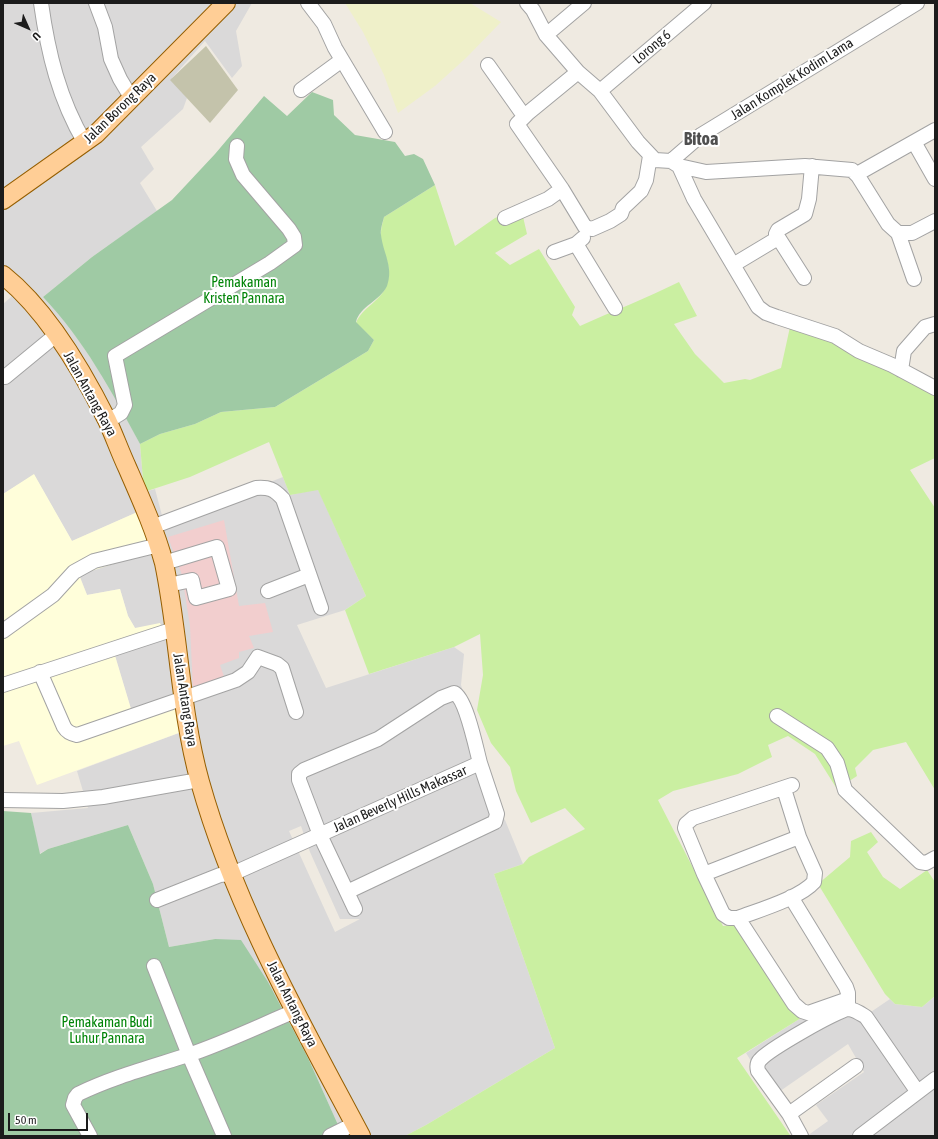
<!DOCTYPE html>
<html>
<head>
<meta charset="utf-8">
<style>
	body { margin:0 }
	#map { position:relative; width:938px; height:1139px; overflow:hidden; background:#efeae1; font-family:"Asap Condensed",sans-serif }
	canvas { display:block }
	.frame { position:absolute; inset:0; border:4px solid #1c1c1c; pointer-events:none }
	.north { position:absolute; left:8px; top:8px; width:40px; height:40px; -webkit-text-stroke:3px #fff; paint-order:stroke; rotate:135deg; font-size:11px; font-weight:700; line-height:16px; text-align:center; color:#1c1c1c }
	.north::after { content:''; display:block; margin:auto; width:14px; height:18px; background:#1c1c1c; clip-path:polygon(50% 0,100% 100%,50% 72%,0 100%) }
	.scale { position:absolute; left:8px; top:1113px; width:80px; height:18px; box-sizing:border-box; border:2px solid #1c1c1c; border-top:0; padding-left:5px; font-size:12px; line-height:14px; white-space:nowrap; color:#1c1c1c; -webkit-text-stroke:3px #fff; paint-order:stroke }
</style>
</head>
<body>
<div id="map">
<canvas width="938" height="1139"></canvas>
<div class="frame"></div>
<div class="north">U</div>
<div class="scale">50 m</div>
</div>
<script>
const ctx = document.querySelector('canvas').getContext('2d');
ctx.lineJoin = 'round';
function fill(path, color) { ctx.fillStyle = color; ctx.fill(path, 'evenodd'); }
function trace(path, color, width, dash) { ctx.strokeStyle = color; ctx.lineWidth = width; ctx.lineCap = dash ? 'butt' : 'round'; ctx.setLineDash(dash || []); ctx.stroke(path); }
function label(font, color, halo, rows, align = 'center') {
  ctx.font = font + ' "Asap Condensed",sans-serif'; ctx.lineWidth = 4; ctx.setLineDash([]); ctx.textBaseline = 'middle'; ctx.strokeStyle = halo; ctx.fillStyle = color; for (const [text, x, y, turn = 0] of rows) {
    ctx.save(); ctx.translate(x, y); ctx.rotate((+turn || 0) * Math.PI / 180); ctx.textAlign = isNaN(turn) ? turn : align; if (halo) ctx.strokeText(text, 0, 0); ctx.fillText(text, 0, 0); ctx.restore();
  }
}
const residential = new Path2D(`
	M3 3H252L236 31 242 66 232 78 205 41 172 78 187 98 183 109 141 147 154 169 140 183 157 211 92 257 43 297 65 320 111 388 140 444 144 492 155 489 164 523 283 477 290 495 318 489 366 596 345 610 297 625 326 688 454 647 464 654 461 685 501 816 505 820 523 864 494 874 555 1048 426 1125 405 1136H343L309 1060 215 939 169 947 153 884 128 825 48 849 39 854 31 813 88 808 77 771 184 731 131 709 113 649 135 628 128 616 120 589 87 595 79 574 142 510 72 541 34 475 3 494V304L10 298 22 282 3 267ZM301 826 310 852 340 919H360L335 932 289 831Z
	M935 996V1136H807L828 1121 816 1105 864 1072 848 1044 773 1096 746 1053 801 1018 841 1008 862 1018 890 999 895 1004 922 1007Z`);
const commercial = new Path2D(`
	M224 520 239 606 265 603 273 632 249 636 254 648 239 652V658L220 665 226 682 193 690 190 626 182 575 168 537Z`);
const education = new Path2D(`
	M34 474 72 541 142 510 157 550 79 575 87 595 120 589 128 616 135 628 160 623 165 634 113 649 131 709 176 697 184 731 37 785 19 741 3 746V494Z`);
const construction = new Path2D(`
	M206 46 238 90 210 123 170 80Z`);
const farmland = new Path2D(`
	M345 3H470L501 22 466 58 435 86 398 113 384 75 363 32Z`);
const grass = new Path2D(`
	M435 185 455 246 495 218 521 208 527 234 495 253 510 265 539 249 575 307 572 315 580 326C613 311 647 298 679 282L697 316 674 324 695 354 724 383 745 379 750 380 781 368 790 327 837 343 935 395V458L910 470 935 508V790L906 742 873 750 855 768 857 776 837 789 815 754 788 736 768 745 772 757 738 774 673 791 658 800 723 926 734 925 801 1018 737 1058 790 1135 788 1136H405L426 1125 555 1048 494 874 523 864 529 857 585 829 565 808 531 823 516 791 510 767 491 743 477 710 483 675 480 634 454 647 369 674 345 610 366 596 318 490 290 495 269 442 190 477 144 492 140 444 160 434 195 424 221 412 275 407 368 351 374 340 356 323C362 307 382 301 387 284 394 262 379 251 381 232 381 227 383 222 384 217Z
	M871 832 878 842 867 852 883 877 900 889 927 870 935 882V996L922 1007 895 1004 885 994 818 884 850 857 851 841Z`);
const cemetery = new Path2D(`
	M312 92 333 100 334 115 355 135 395 142 405 156 414 154 423 159 435 185 384 217C383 222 380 229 381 235 383 253 394 267 387 286 380 301 360 306 356 322L374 340 368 351 275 407 221 412 195 424 160 434 140 444C112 392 84 340 43 297L92 257 172 200 215 154 264 96 287 116Z
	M3 811 31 813 40 854 48 849 128 825 153 884 169 947 215 939 241 940 268 982 309 1060 343 1136H3Z`);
const minor = new Path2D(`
	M41 3C48 53 59 99 85 143
	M96 3 105 27 111 59 120 79 132 99
	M308 3 324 24 335 48 385 132
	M527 3 533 10 546 35 578 72 600 91 638 142 655 160 671 161 679 166 706 172 805 166 852 170 858 176 888 224 898 233H912L935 221
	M546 35 584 3
	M488 65 524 116
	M301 90 342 60
	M600 91 704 3
	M914 142 935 179
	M671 161 701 135 917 3
	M679 166 694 199 758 307 766 313 777 317 835 336 859 351 892 365 935 388
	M857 174 935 130
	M562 189 585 227 592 229 610 221 621 214 623 208 641 191 646 180 650 156
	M505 218 548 199 562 189 517 124 528 113 578 72
	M898 233 914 279
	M576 244 615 308
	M554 252 576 244 583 238
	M733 265 778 238
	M804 278 776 234 778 230 805 214 809 199 812 166
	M901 370 904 351 925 327 935 324
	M5 377 56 335
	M108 421 121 413 125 405 115 356 270 263 295 245 294 237 289 229 243 175 236 159 237 146
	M152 527 256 488C269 487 274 489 283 499L321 608
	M164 563 217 547 229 589 196 598 192 580 168 585
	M268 591 309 575
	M3 631 53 595 74 572 94 561 159 545
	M40 672 64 727C67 732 71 734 77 735L236 680 248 672 258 657 277 664 282 668 296 712
	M3 685 174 629
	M777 716 827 748 837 763 845 790 920 862 926 863 935 858
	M784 789 799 837 815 873 814 882C800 898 759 910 738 918H729L723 914 704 874 685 828 686 824 693 818 792 785
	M3 800 63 801 103 797 199 780
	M704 874 799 837
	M347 892 495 822 497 814 480 763
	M791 897 846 987 848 993V1008
	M157 900 220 875 232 874 480 763C476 748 466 698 454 693L441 698 378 739 304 770 299 774V780L320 835 355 909
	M738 918 794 1004 802 1011 808 1013 848 999
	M154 966 189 1055 224 1136
	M789 1114 856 1066
	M90 1136 73 1105 75 1098 78 1094C113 1077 151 1067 188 1055 224 1043 259 1026 295 1011
	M330 1136 354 1124
	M801 1136 789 1114 758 1071C757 1067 757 1063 760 1060 768 1050 839 1009 849 1009 856 1010 861 1014 866 1017L917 1091
	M860 1136 935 1079`);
const major = new Path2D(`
	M3 200 96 134 226 3
	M3 275C47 310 82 370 107 420 114 435 120 452 127 467 141 499 155 530 164 563 179 635 180 710 200 782 235 907 300 1021 361 1136`);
const streetNames = [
	["Lorong 6",652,47,-40],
	["Jalan Komplek Kodim Lama",792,79,-32],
	["Jalan Borong Raya",120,108,-44],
	["Jalan Antang Raya",90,394,61],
	["Jalan Antang Raya",185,700,81],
	["Jalan Beverly Hills Makassar",400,799,-24],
	["Jalan Antang Raya",292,1004,63]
];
const parkNames = [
	["Pemakaman",244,283],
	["Kristen Pannara",244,299],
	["Pemakaman Budi",107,1023],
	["Luhur Pannara",107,1039]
];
const districtNames = [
	["Bitoa",701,139]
];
fill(residential, '#dad9d9');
fill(commercial, '#f2cece');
fill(education, '#fffeda');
fill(construction, '#c4c3ab');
fill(farmland, '#eff0c9');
fill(grass, '#caefa1');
fill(cemetery, '#9fcaa4');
trace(minor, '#a3a3a3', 16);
trace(major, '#955e00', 20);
trace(minor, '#fff', 14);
trace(major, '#ffce96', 18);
label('14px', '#1c1c1c', '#fff', streetNames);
label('14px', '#008407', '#fff', parkNames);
label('bold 18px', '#4f4f4f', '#fff', districtNames);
</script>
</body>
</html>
